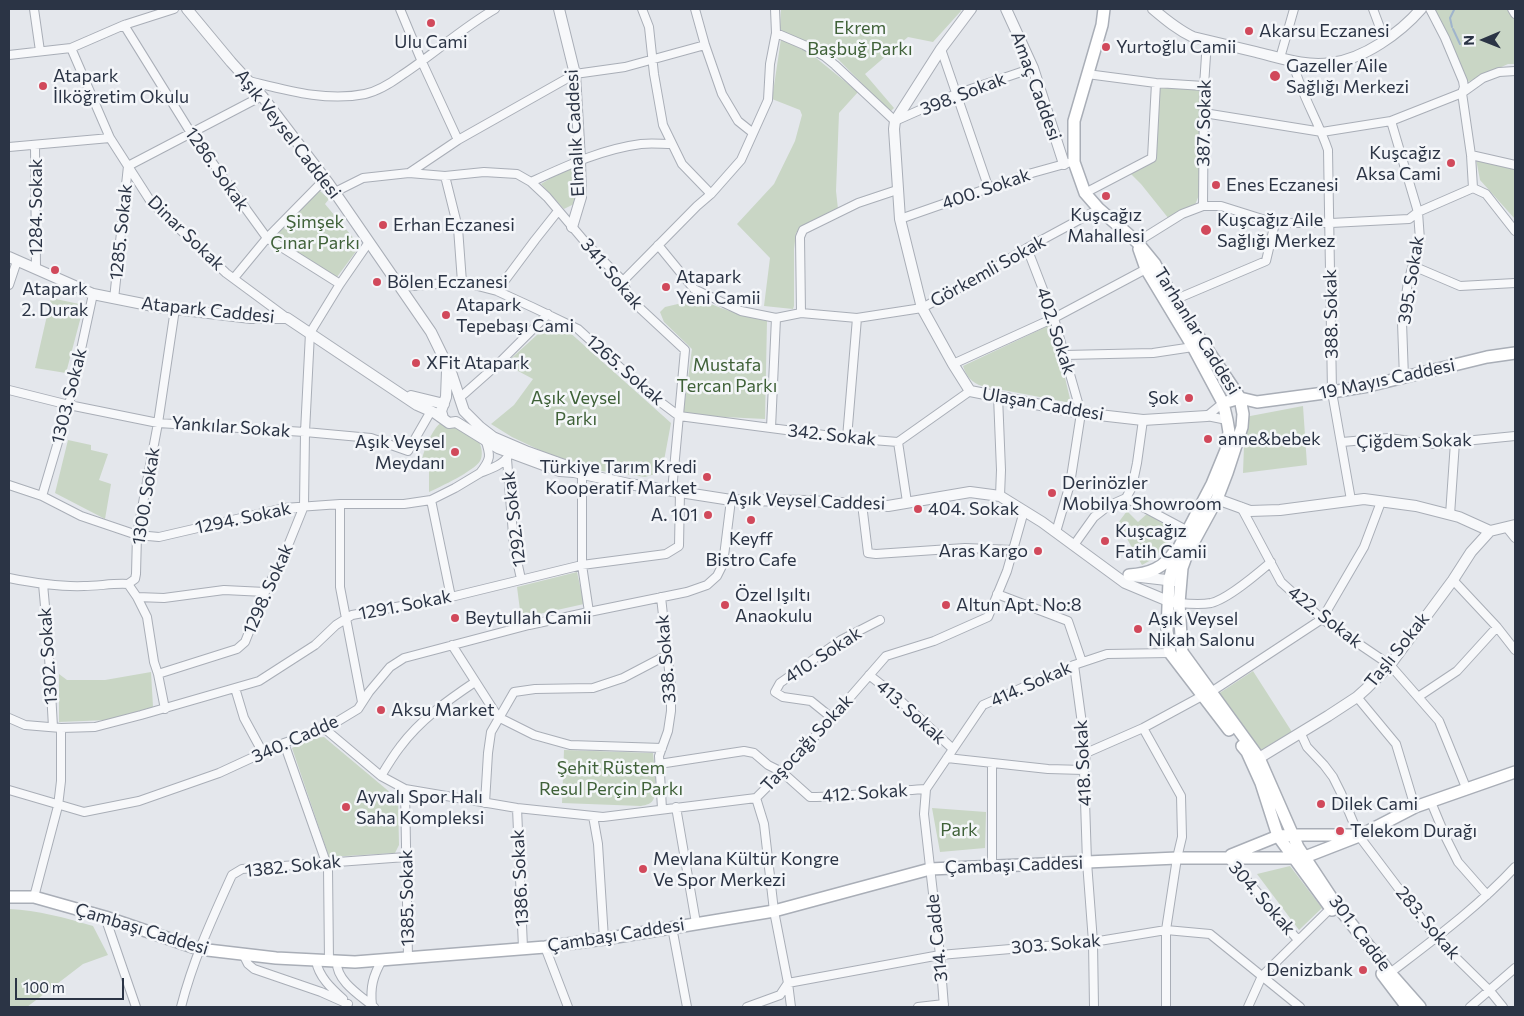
<!DOCTYPE html>
<html>
<head>
<meta charset="utf-8">
<style>
	body { margin:0 }
	#map { position:relative; width:1524px; height:1016px; overflow:hidden; background:#e4e7ec; font-family:Commissioner,sans-serif }
	canvas { display:block }
	.frame { position:absolute; inset:0; border:10px solid #2b3445; pointer-events:none }
	.north { position:absolute; left:1459px; top:15px; width:50px; height:50px; -webkit-text-stroke:4px #f4f6f9; paint-order:stroke; rotate:269deg; font-size:14px; font-weight:700; line-height:20px; text-align:center; color:#2b3445 }
	.north::after { content:''; display:block; margin:auto; width:18px; height:22px; background:#2b3445; clip-path:polygon(50% 0,100% 100%,50% 72%,0 100%) }
	.scale { position:absolute; left:15px; top:978px; width:109px; height:22px; box-sizing:border-box; border:2px solid #2b3445; border-top:0; padding-left:6px; font-size:15px; line-height:18px; white-space:nowrap; color:#2b3445; -webkit-text-stroke:4px #f4f6f9; paint-order:stroke }
</style>
</head>
<body>
<div id="map">
<canvas width="1524" height="1016"></canvas>
<div class="frame"></div>
<div class="north">N</div>
<div class="scale">100 m</div>
</div>
<script>
const ctx = document.querySelector('canvas').getContext('2d');
ctx.lineJoin = 'round';
function fill(path, color) { ctx.fillStyle = color; ctx.fill(path, 'evenodd'); }
function trace(path, color, width, dash) { ctx.strokeStyle = color; ctx.lineWidth = width; ctx.lineCap = dash ? 'butt' : 'round'; ctx.setLineDash(dash || []); ctx.stroke(path); }
function label(font, color, halo, rows, align = 'center') {
  ctx.font = font + ' Commissioner,sans-serif'; ctx.lineWidth = 5; ctx.setLineDash([]); ctx.textBaseline = 'middle'; ctx.strokeStyle = halo; ctx.fillStyle = color; for (const [text, x, y, turn = 0] of rows) {
    ctx.save(); ctx.translate(x, y); ctx.rotate((+turn || 0) * Math.PI / 180); ctx.textAlign = isNaN(turn) ? turn : align; if (halo) ctx.strokeText(text, 0, 0); ctx.fillText(text, 0, 0); ctx.restore();
  }
}
const green = new Path2D(`
	M781 9H960L961 11 933 42 908 37 865 74 894 108 890 112 833 54 782 31 780 28Z
	M1433 9H1508L1515 19V64H1508L1468 82 1446 32Z
	M781 39 810 53 858 92 839 113 836 191 838 209 806 225 796 233 794 249V306L793 309 764 306 770 258 737 224 774 184 795 141 802 115 800 110 772 99Z
	M1159 85 1199 89V195L1195 205 1169 219 1141 184 1128 171 1154 159Z
	M1476 159H1479L1515 169V219L1480 180Z
	M571 166 576 199 574 204 564 209 541 184Z
	M319 190 329 199 325 204 360 246 337 277 276 239 274 235Z
	M693 297C718 307 741 316 767 321L765 419 683 415 692 349 664 322 660 312 665 307 682 303Z
	M51 298 84 305 66 373 35 368Z
	M549 324 567 330 671 423 663 466 655 474 645 477 594 470 552 456 512 437 491 424 514 405 533 379 505 364Z
	M1050 325 1053 327 1071 403 982 386C972 383 966 376 963 366Z
	M1303 406 1307 465 1243 473 1245 417Z
	M442 422 452 428 455 427C461 431 475 437 479 442 482 447 483 456 480 461 474 471 440 487 429 492V464L422 461C423 451 433 427 442 422Z
	M68 440 91 445V450L108 454 99 480 111 484 105 519 55 493Z
	M1127 511 1138 522 1149 512 1181 530 1151 560 1142 565 1118 523Z
	M577 572 584 604 521 618 517 587Z
	M1253 671 1292 732 1259 751 1218 694Z
	M151 672 153 707 108 720 59 722V674L67 680H105Z
	M324 737 398 799 399 845 395 853 329 857 292 748 314 738Z
	M564 750 653 753C654 762 658 791 654 798 652 804 646 805 641 806L562 803Z
	M932 808 986 812 985 848 940 852Z
	M1290 866 1322 908 1299 930 1257 874Z
	M9 909C38 910 65 918 93 926L108 955 83 964 27 1007H9Z`);
const stream = new Path2D(`
	M1452 27 1450 18 1454 10
	M1453 29 1460 44`);
const minor = new Path2D(`
	M34 9 40 51
	M400 9 422 62 458 140
	M642 9 649 27 654 74 663 125 682 164 711 194
	M695 9 705 45 722 94 738 121 753 133
	M1373 9 1385 41
	M1430 9 1445 38 1463 81 1464 87 1462 93 1471 155 1473 188 1486 194 1515 231
	M1512 9 1515 14
	M124 25 191 133 267 238 340 284
	M776 33 804 45 824 56 835 65 895 121 956 94 1033 68
	M71 48 110 138 151 202 226 273 287 318
	M941 49 989 189
	M9 55 71 48 124 25 174 9
	M1280 58 1294 9
	M1293 62C1300 93 1318 120 1328 150L1332 392 1351 500
	M1087 74 1156 83 1204 86
	M249 81C286 90 326 102 365 94 379 91 391 83 402 75 434 54 462 28 495 9
	M1204 113 1322 132 1391 121 1462 93 1483 78 1499 72 1515 71
	M1391 121 1418 212 1420 240 1408 282 1402 322 1404 378
	M35 145 36 269
	M9 147 110 138
	M1471 155 1515 165
	M409 173 445 176 484 172 517 174 531 182 547 197 586 243 623 281 629 298 685 350 672 491
	M445 176 458 228 462 282
	M531 182C566 166 602 149 641 144 651 143 662 144 672 144
	M335 192 363 178 409 173 458 140 575 74 625 67 705 45
	M1085 193 1152 158 1156 83
	M1203 206 1204 86 1207 40
	M900 219 1032 173 1068 163
	M1137 242 1182 214 1203 206H1221L1275 223H1331L1409 219 1418 212 1473 188
	M658 245 694 289 741 311 776 318 801 313 857 318 922 308 972 281 1027 248 1099 209
	M1027 248 1054 318 1081 413 1070 484 1056 532
	M1413 266 1460 286 1515 283
	M234 278 267 238 325 179
	M623 281 697 206 711 194 741 160 768 100 770 64 776 33 775 9
	M9 285 17 261
	M400 287 462 282 497 291 532 307 578 329 647 392 679 416 847 438 898 442 970 391
	M497 291 535 240 558 211
	M114 299 128 166 262 96
	M1174 300 1266 261 1275 223
	M801 313 800 237 803 230 858 203 897 190
	M1065 355 1153 353 1193 347
	M953 364 1054 318 1146 269
	M9 390 69 405 158 423 305 432 371 438 408 451 431 411
	M464 394 499 363 548 314
	M998 396 1001 470 1000 496
	M1207 416 1223 403
	M1207 416 1227 420
	M771 428 776 318
	M847 438 857 318
	M485 439C491 456 491 459 480 473 490 469 503 465 509 455
	M898 442 907 502
	M1342 442 1388 438 1434 444 1515 436
	M507 459 514 547 521 579
	M582 474V565L589 612
	M9 485 42 496 81 516 137 535 159 537 284 508 340 504H404L431 500 455 488 480 473
	M42 496 69 405 93 294
	M1126 498 1188 531
	M431 500 451 597
	M340 504V587L362 702
	M862 504 868 553 876 554 965 548 1013 550
	M1241 507 1281 582 1322 619 1390 665 1439 721 1467 790
	M1450 515 1455 442
	M1507 528 1515 538
	M1074 545 1094 517 1108 506 1126 498 1132 487 1137 463 1143 420
	M9 578C34 583 59 587 84 586 99 586 113 583 128 584
	M1453 580 1497 627 1515 650
	M43 584 48 639 53 727
	M997 594 1068 621 1082 662
	M137 597 164 598 224 590 265 592
	M661 597 671 688V711L668 731 659 756 662 809
	M1179 603C1189 604 1201 605 1211 603 1228 599 1257 574 1271 562
	M452 645 498 717 534 735 570 745 662 748
	M1074 665 1086 753 1084 770 1087 862 1093 942 1094 1007
	M158 674 237 649 245 642 265 592 285 553 304 506 305 432 310 333 340 284 369 242
	M869 675 892 693 953 749
	M235 688 244 718 263 753
	M1211 692 1322 619 1364 547 1381 502
	M1357 697 1396 744 1415 807
	M1418 697 1457 671 1497 627
	M165 709 158 674 154 662 147 617 137 597 128 584 135 579 136 574 137 535 158 423 175 309
	M9 718 25 725 61 728 95 727 141 715 259 681 315 645 336 625 352 615 451 597 582 565 666 554 679 546 680 492
	M832 718 811 701 783 697 775 692 780 683 841 640 880 620
	M1143 728 1181 796 1182 837 1177 858 1166 930V1007
	M325 729 381 776 405 789 408 958
	M1301 734 1307 747 1324 765 1333 777 1341 793 1359 836 1436 938 1490 991 1503 1007
	M284 743 328 868 329 961
	M1086 753 1143 728 1202 696
	M947 758 1048 769 1084 770
	M992 763V866
	M659 764 744 751 754 753 768 765 782 772 810 797C849 797 887 791 926 789
	M381 776C387 766 393 756 400 747 420 720 448 700 475 682
	M405 789 517 808 603 817 756 798 782 772 832 718 886 656 934 641 988 617 1007 571 1024 511
	M9 790 84 812 139 801 219 773 284 743 325 729 358 709 369 692 390 667 404 658 529 625 589 612 687 592 707 585 717 576 723 564 731 500
	M756 798 764 824 774 911 788 983 791 1007
	M1431 802 1446 838 1458 862 1487 895
	M485 803 488 753 491 732 514 692 535 689 593 688 623 678 667 655
	M676 807 696 923
	M517 808 523 948
	M593 816 598 844 604 939
	M1227 857 1298 940
	M34 897 58 806 61 781V728
	M105 917 136 1007
	M672 927 687 1007
	M545 947 568 1007
	M243 954 248 964 254 969 321 992 348 1004
	M316 961C319 977 331 988 343 999
	M337 962C336 981 361 996 374 1007
	M1390 973C1433 940 1478 907 1515 867
	M788 983 940 955 1093 942 1166 930 1210 934 1300 1007
	M372 1005C370 987 373 976 382 960
	M181 1007C193 960 212 919 232 875L242 869 406 857
	M747 1007 780 995 788 983
	M918 1007 944 1004
	M944 1007 940 955 924 814 926 789 983 705 1074 665 1107 654 1170 653
	M1248 1007 1262 976 1334 905
	M1470 1007 1515 968`);
const tertiary = new Path2D(`
	M187 9 231 62 262 96 329 184 400 287 431 332 452 375 464 411 480 427 493 437 528 452 567 466 574 472
	M559 9 575 74 580 160 581 197 572 227
	M971 9 941 49 895 121 894 129 900 219 922 308 953 364 970 391 1081 413 1143 420 1207 416
	M1006 9 1033 68 1064 164
	M1153 9C1166 20 1178 30 1193 37 1214 42 1235 47 1256 52 1281 58 1306 67 1331 63 1364 59 1400 33 1421 9
	M9 257 93 294 158 307 251 318H287L417 405 435 413 449 423 456 422 498 448 560 471 574 472 629 484 731 500 810 501 888 506 970 492 1000 496 1042 522 1125 583 1168 601 1174 602
	M411 396 444 404
	M443 418 441 411 446 397 447 371
	M1217 499 1250 511 1280 510 1364 499 1416 506 1459 517 1490 531
	M1132 576 1175 581
	M1259 758 1328 716 1357 697 1367 688 1390 665 1453 580 1471 552 1490 531 1515 525`);
const secondary = new Path2D(`
	M1104 9 1102 25 1074 121V162L1085 193 1099 209 1137 242 1155 264 1174 300 1240 398 1243 414 1242 427 1227 473 1217 499 1187 554 1182 568 1179 603 1182 652 1259 758 1298 847 1335 903 1390 973 1420 1007
	M1139 249 1146 269 1193 347 1223 403 1227 420 1229 432 1226 450 1212 484 1176 553 1169 581 1167 631 1170 653 1229 730
	M1223 403 1240 398 1257 402 1332 392 1368 386 1487 357 1515 353
	M1129 575C1149 574 1164 568 1175 551
	M1242 746 1247 752 1261 783 1278 836 1332 910
	M1231 855 1278 836 1293 835H1353
	M9 897H34L105 917 199 949 276 958 355 962 545 947 604 939 774 911 930 869 1177 858H1293L1305 857 1359 836 1415 807 1515 772
	M1382 974 1407 1007`);
const markers = [
	[431,23,5,"#d1495b"],
	[1249,31,5,"#d1495b"],
	[1106,47,5,"#d1495b"],
	[1275,76,6,"#d1495b"],
	[43,86,5,"#d1495b"],
	[1451,163,5,"#d1495b"],
	[1216,185,5,"#d1495b"],
	[1106,196,5,"#d1495b"],
	[383,225,5,"#d1495b"],
	[1206,230,6,"#d1495b"],
	[55,270,5,"#d1495b"],
	[377,282,5,"#d1495b"],
	[666,287,5,"#d1495b"],
	[446,315,5,"#d1495b"],
	[416,363,5,"#d1495b"],
	[1189,398,5,"#d1495b"],
	[1208,439,5,"#d1495b"],
	[455,452,5,"#d1495b"],
	[707,477,5,"#d1495b"],
	[1052,493,5,"#d1495b"],
	[918,509,5,"#d1495b"],
	[708,515,5,"#d1495b"],
	[751,520,5,"#d1495b"],
	[1105,541,5,"#d1495b"],
	[1038,551,5,"#d1495b"],
	[725,605,5,"#d1495b"],
	[946,605,5,"#d1495b"],
	[455,618,5,"#d1495b"],
	[1138,629,5,"#d1495b"],
	[381,710,5,"#d1495b"],
	[1321,804,5,"#d1495b"],
	[346,807,5,"#d1495b"],
	[1340,831,5,"#d1495b"],
	[643,869,5,"#d1495b"],
	[1363,970,5,"#d1495b"]
];
const parkNames = [
	["Ekrem",860,28],
	["Başbuğ Parkı",860,49],
	["Şimşek",315,222],
	["Çınar Parkı",315,243],
	["Mustafa",727,365],
	["Tercan Parkı",727,386],
	["Aşık Veysel",576,398],
	["Parkı",576,419],
	["Şehit Rüstem",611,768],
	["Resul Perçin Parkı",611,789],
	["Park",959,830]
];
const poiNames = [
	["Akarsu Eczanesi",1259,31],
	["Ulu Cami",431,42,"center"],
	["Yurtoğlu Camii",1116,47],
	["Gazeller Aile",1286,66],
	["Sağlığı Merkezi",1286,87],
	["Atapark",53,76],
	["İlköğretim Okulu",53,97],
	["Kuşcağız",1441,153,"right"],
	["Aksa Cami",1441,174,"right"],
	["Enes Eczanesi",1226,185],
	["Kuşcağız",1106,215,"center"],
	["Mahallesi",1106,236,"center"],
	["Kuşcağız Aile",1217,220],
	["Sağlığı Merkez",1217,241],
	["Erhan Eczanesi",393,225],
	["Atapark",676,277],
	["Yeni Camii",676,298],
	["Bölen Eczanesi",387,282],
	["Atapark",55,289,"center"],
	["2. Durak",55,310,"center"],
	["Atapark",456,305],
	["Tepebaşı Cami",456,326],
	["XFit Atapark",426,363],
	["Şok",1179,398,"right"],
	["anne&bebek",1218,439],
	["Aşık Veysel",445,442,"right"],
	["Meydanı",445,463,"right"],
	["Türkiye Tarım Kredi",697,467,"right"],
	["Kooperatif Market",697,488,"right"],
	["Derinözler",1062,483],
	["Mobilya Showroom",1062,504],
	["404. Sokak",928,509],
	["A. 101",698,515,"right"],
	["Kuşcağız",1115,531],
	["Fatih Camii",1115,552],
	["Keyff",751,539,"center"],
	["Bistro Cafe",751,560,"center"],
	["Aras Kargo",1028,551,"right"],
	["Özel Işıltı",735,595],
	["Anaokulu",735,616],
	["Altun Apt. No:8",956,605],
	["Beytullah Camii",465,618],
	["Aşık Veysel",1148,619],
	["Nikah Salonu",1148,640],
	["Aksu Market",391,710],
	["Ayvalı Spor Halı",356,797],
	["Saha Kompleksi",356,818],
	["Dilek Cami",1331,804],
	["Telekom Durağı",1350,831],
	["Mevlana Kültür Kongre",653,859],
	["Ve Spor Merkezi",653,880],
	["Denizbank",1353,970,"right"]
];
const streetNames = [
	["Amaç Caddesi",1036,86,70],
	["398. Sokak",963,94,-21],
	["387. Sokak",1204,123,-89],
	["Elmalık Caddesi",575,133,-93],
	["Aşık Veysel Caddesi",288,134,52],
	["1286. Sokak",217,169,55],
	["400. Sokak",986,189,-19],
	["1284. Sokak",36,207,-90],
	["1285. Sokak",121,232,-84],
	["Dinar Sokak",186,233,44],
	["Görkemli Sokak",988,271,-29],
	["341. Sokak",612,274,50],
	["395. Sokak",1411,280,-81],
	["Atapark Caddesi",208,310,6],
	["388. Sokak",1331,314,-91],
	["402. Sokak",1056,331,72],
	["Tarhanlar Caddesi",1197,331,58],
	["1265. Sokak",625,370,41],
	["19 Mayıs Caddesi",1387,379,-12],
	["1303. Sokak",69,396,-76],
	["Ulaşan Caddesi",1043,404,10],
	["Yankılar Sokak",231,427,4],
	["342. Sokak",832,435,6],
	["Çiğdem Sokak",1414,441,-1],
	["1300. Sokak",146,496,-81],
	["Aşık Veysel Caddesi",806,501,2],
	["1294. Sokak",243,518,-12],
	["1292. Sokak",514,519,-97],
	["1298. Sokak",268,589,-66],
	["1291. Sokak",405,605,-11],
	["422. Sokak",1325,617,38],
	["Taşlı Sokak",1397,650,-51],
	["410. Sokak",823,655,-33],
	["1302. Sokak",48,656,-94],
	["338. Sokak",666,659,-95],
	["414. Sokak",1031,684,-24],
	["413. Sokak",911,712,42],
	["340. Cadde",295,739,-24],
	["Taşocağı Sokak",807,743,-47],
	["418. Sokak",1083,763,-93],
	["412. Sokak",865,793,-4],
	["Çambaşı Caddesi",1014,865,-2],
	["1382. Sokak",293,866,-6],
	["1386. Sokak",520,878,-93],
	["1385. Sokak",407,898,-91],
	["304. Sokak",1262,898,49],
	["283. Sokak",1428,923,50],
	["Çambaşı Caddesi",142,929,17],
	["301. Cadde",1360,933,53],
	["Çambaşı Caddesi",616,935,-9],
	["314. Cadde",937,938,-96],
	["303. Sokak",1056,944,-5]
];
fill(green, '#c9d6c5');
trace(stream, '#9fb4cc', 2);
trace(minor, '#a9aeb7', 10);
trace(tertiary, '#a9aeb7', 12);
trace(secondary, '#a9aeb7', 14);
trace(minor, '#f7f8fa', 8);
trace(tertiary, '#f7f8fa', 10);
trace(secondary, '#fff', 11);
for (const [x, y, r, color] of markers) { const dot = new Path2D(); dot.arc(x, y, r, 0, 2 * Math.PI); ctx.fillStyle = color; ctx.fill(dot); trace(dot, '#f4f6f9', 2); }
label('18px', '#3f6138', '#f4f6f9', parkNames);
label('18px', '#2b3445', '#f4f6f9', poiNames, 'left');
label('18px', '#2b3445', '#f4f6f9', streetNames);
</script>
</body>
</html>
